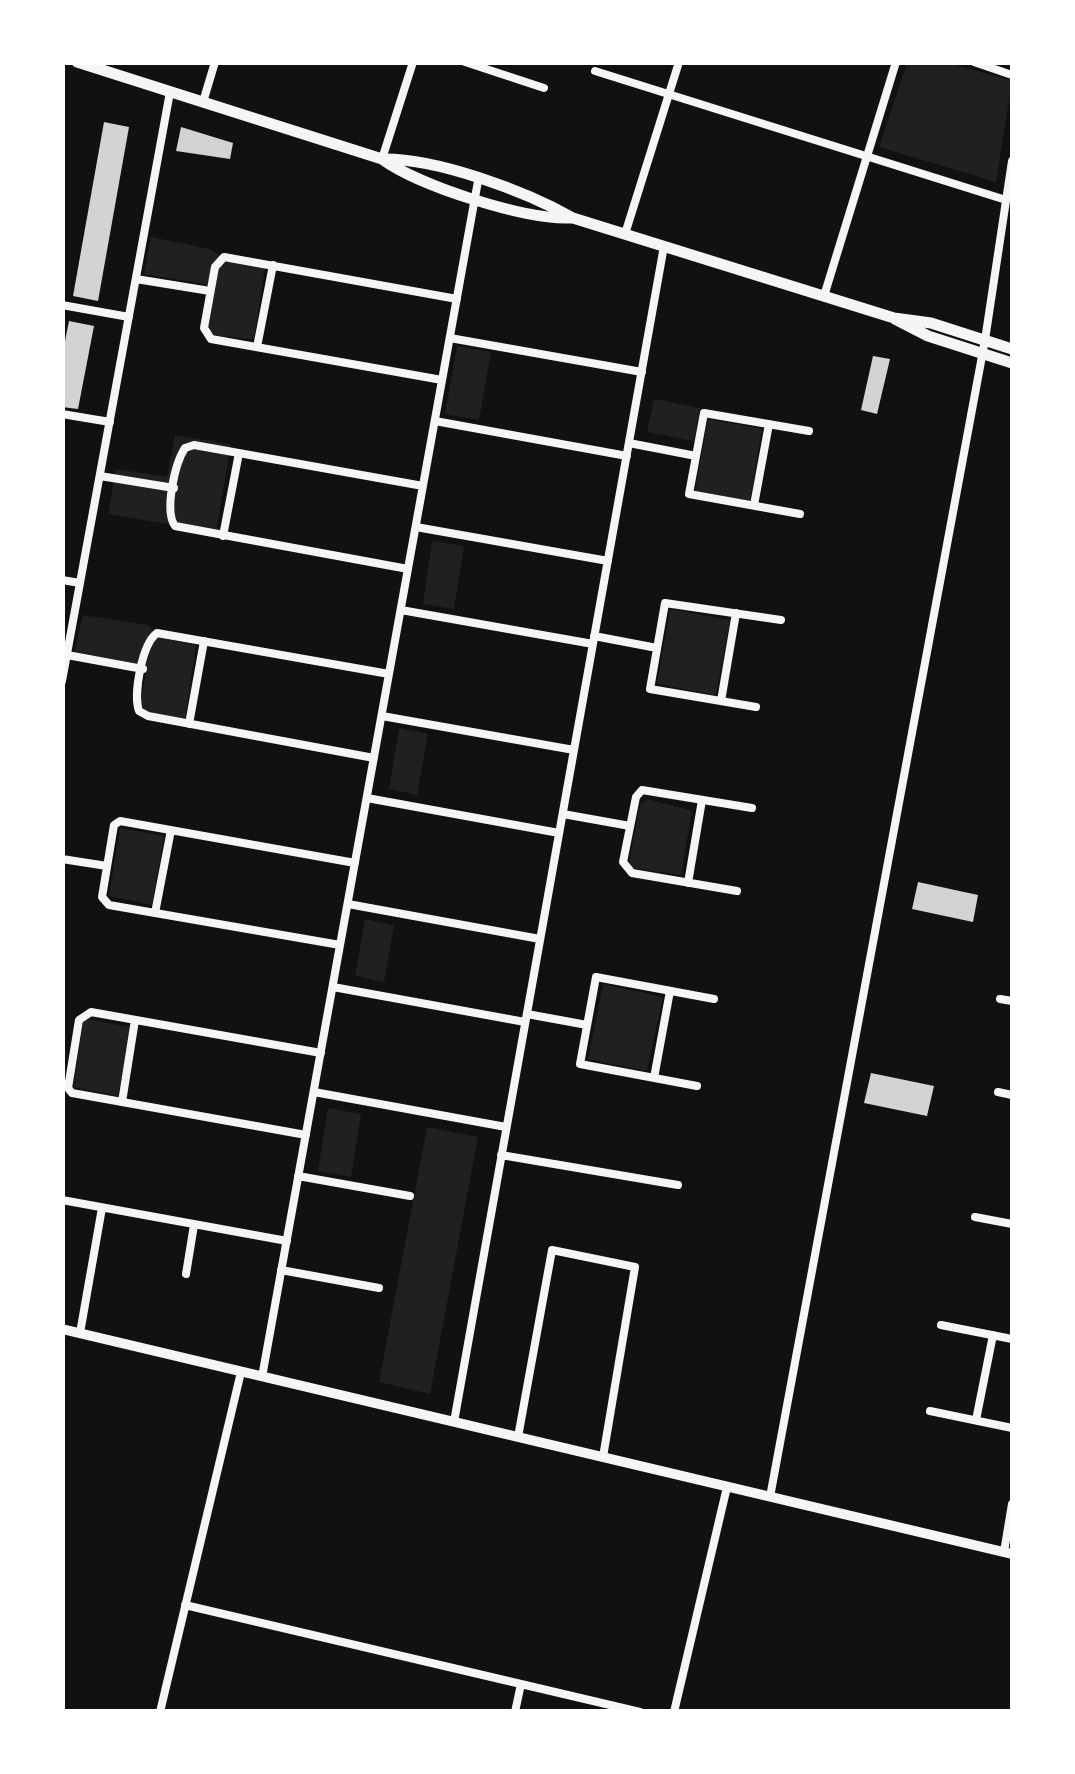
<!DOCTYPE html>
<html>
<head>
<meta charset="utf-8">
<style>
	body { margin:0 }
	#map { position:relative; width:1075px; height:1774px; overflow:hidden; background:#111; font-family:"DejaVu Sans",sans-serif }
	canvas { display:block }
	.frame { position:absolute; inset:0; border:65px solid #fff; pointer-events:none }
</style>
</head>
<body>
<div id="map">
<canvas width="1075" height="1774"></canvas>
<div class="frame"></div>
</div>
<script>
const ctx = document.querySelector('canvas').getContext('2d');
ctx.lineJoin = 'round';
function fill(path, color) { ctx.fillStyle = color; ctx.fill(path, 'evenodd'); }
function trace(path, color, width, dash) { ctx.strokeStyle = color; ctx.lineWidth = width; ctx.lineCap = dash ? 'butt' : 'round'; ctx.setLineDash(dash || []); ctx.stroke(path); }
const green = new Path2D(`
	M907 63H948L1012 81 996 182 879 147Z
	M151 237 210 249 227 261 265 267 254 339 207 335 216 286 144 274Z
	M457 346 491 352 479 420 445 414Z
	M654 399 700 408 694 441 647 432Z
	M708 419 762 429 750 501 695 491Z
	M175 435 231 444 216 532 108 514 116 469 167 477Z
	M432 541 464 546 454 609 423 604Z
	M670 609 730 620 716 695 657 684Z
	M83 615 148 625 160 638 196 645 185 719 146 712 141 703 147 665 74 653Z
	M399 728 428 734 417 795 389 789Z
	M647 799 692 811 681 875 633 868 629 862 640 804Z
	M120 828 164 836 152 905 109 896Z
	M365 919 394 925 384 982 355 976Z
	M603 984 663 997 647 1071 588 1059Z
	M84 1019 131 1027 118 1096 73 1087Z
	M328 1108 361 1114 351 1177 318 1171Z
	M427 1127 478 1137 430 1394 379 1382Z`);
const building = new Path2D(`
	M104 122 129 127 98 301 73 296Z
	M181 127 233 143 230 159 176 151Z
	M69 321 94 326 78 409 62 407V356Z
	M873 356 890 359 877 414 861 410Z
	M918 882 978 895 973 922 912 909Z
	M871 1073 934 1086 927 1116 864 1103Z`);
const minor = new Path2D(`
	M465 62 544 88
	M974 62 1012 75
	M595 71 1006 200
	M203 102 215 62
	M382 159 413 62
	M625 234 679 62
	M136 279 210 291
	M824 296 896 62
	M62 305 129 317
	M450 338 642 372
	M257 347 273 265
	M442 380 211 339 204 328 215 267 224 257 457 299
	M62 414 110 422
	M435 421 627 456
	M629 443 696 456
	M100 476 174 488
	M754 505 769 424
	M800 514 689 494 704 413 809 431
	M416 527 608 561
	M223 536 239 453
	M408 569 175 526C164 511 175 463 185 448L194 445 423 486
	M62 580 80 583
	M401 610 593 644
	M594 636 657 648
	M67 655 143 669
	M62 681 170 92
	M721 701 736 613
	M756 707 650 689 665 603 781 620
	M382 716 574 750
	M189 724 204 641
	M374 758 148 716 139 711C133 694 142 644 157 633L389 674
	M367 798 559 833
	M563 814 630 826
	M62 859 107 866
	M688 883 702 800
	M737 891 632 873 623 862 636 797 642 790 752 808
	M348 904 540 939
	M155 913 171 830
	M340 945 109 905 102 897 114 825 120 821 355 863
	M333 987 525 1022
	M1000 999 1012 1001
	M527 1014 587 1025
	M654 1078 670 991
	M697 1086 580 1064 596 977 714 999
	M314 1092 506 1127
	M998 1092 1012 1095
	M122 1102 135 1020
	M306 1135 72 1093 68 1088 79 1020 91 1012 321 1053
	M501 1155 678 1185
	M298 1176 410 1196
	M62 1200 287 1241
	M975 1217 1012 1224
	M281 1270 379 1288
	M186 1274 194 1225
	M941 1325 1012 1339
	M80 1333 102 1208
	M262 1377 478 181
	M930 1411 1012 1428
	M976 1420 993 1335
	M454 1422 664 246
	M518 1437 552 1250 635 1267 603 1457
	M770 1497 985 340 1012 161
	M1004 1552 1012 1504
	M185 1605 640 1712
	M160 1712 241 1372
	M515 1712 521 1684
	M674 1712 727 1487`);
const tertiary = new Path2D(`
	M62 1329 1012 1554`);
const secondary = new Path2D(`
	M77 62 382 159C437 158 525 191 573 218L894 318 931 323 1012 349
	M382 159C419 186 525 220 571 218
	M895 319 928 336 1012 363`);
fill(green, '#202020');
fill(building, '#d3d3d3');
trace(minor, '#f5f5f5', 8);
trace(tertiary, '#f5f5f5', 10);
trace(secondary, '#f5f5f5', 11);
</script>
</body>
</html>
